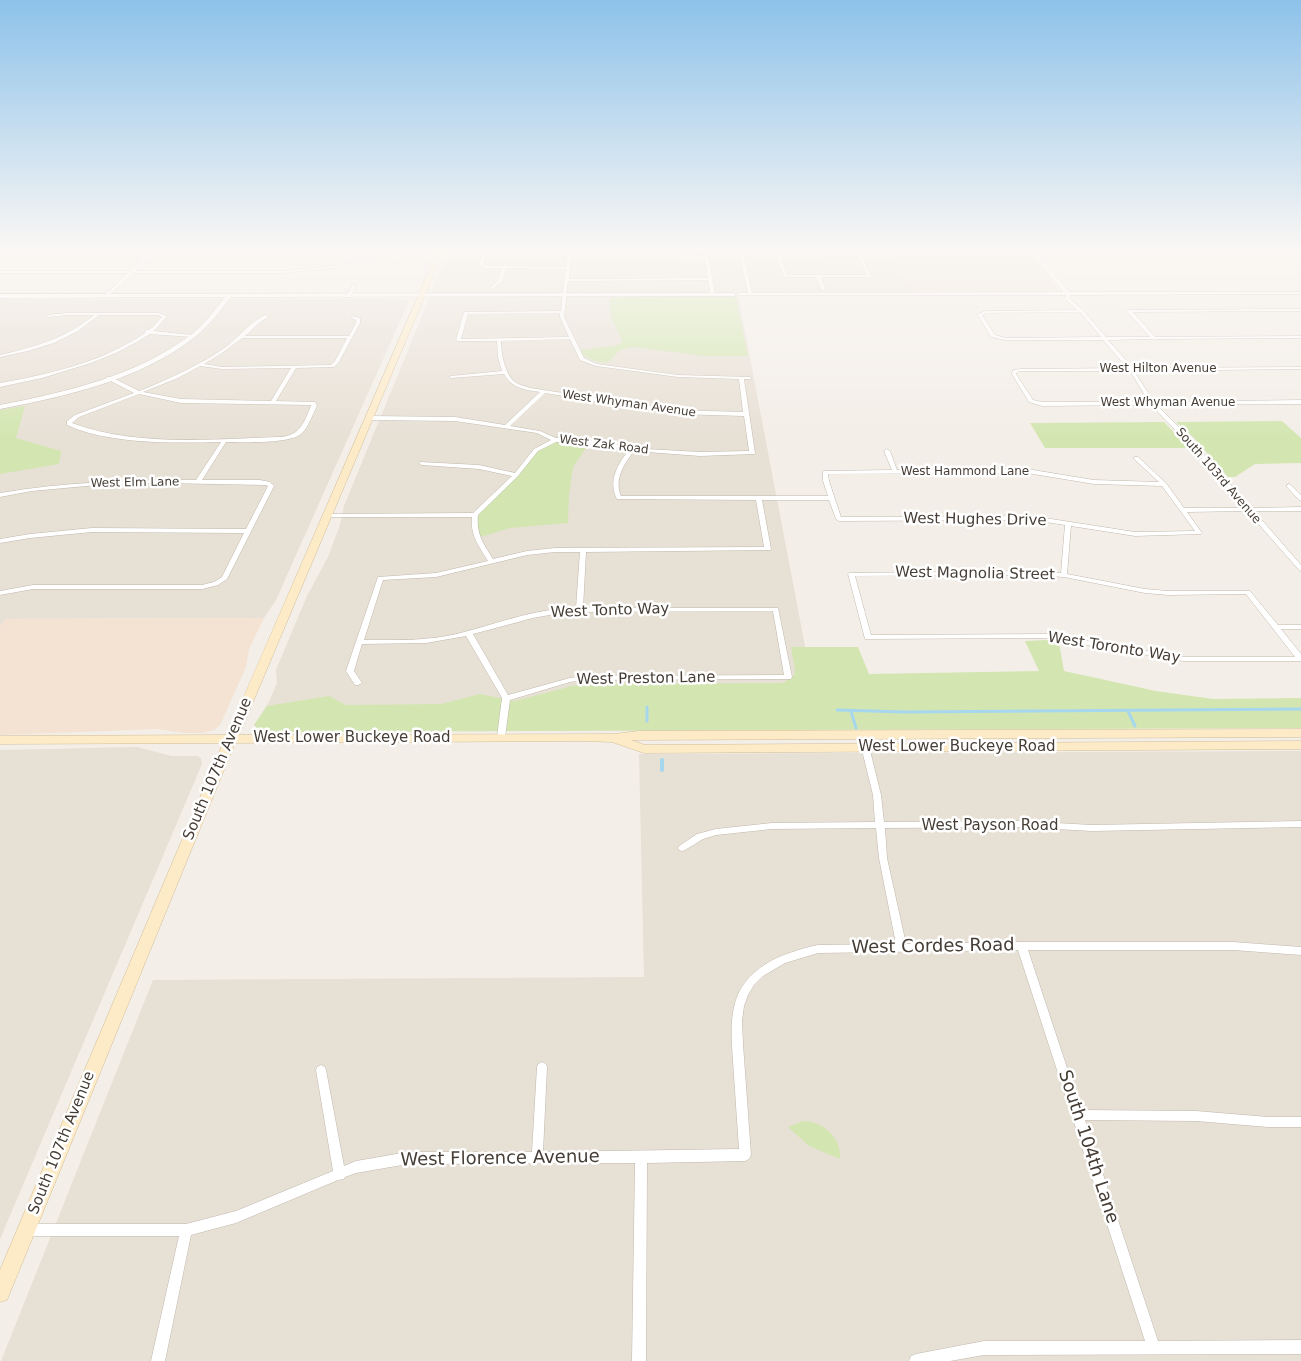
<!DOCTYPE html>
<html>
<head>
<meta charset="utf-8">
<style>
	body { margin:0 }
	canvas { display:block; background:#f3eee7 }
</style>
</head>
<body>
<canvas width="1301" height="1361"></canvas>
<script>
const ctx = document.querySelector('canvas').getContext('2d');
ctx.lineJoin = 'round';
function fill(path, color) { ctx.fillStyle = color; ctx.fill(path, 'evenodd'); }
function trace(path, color, width, dash) { ctx.strokeStyle = color; ctx.lineWidth = width; ctx.lineCap = dash ? 'butt' : 'round'; ctx.setLineDash(dash || []); ctx.stroke(path); }
function label(font, color, halo, rows, align = 'center') {
  ctx.font = font + ' "DejaVu Sans",sans-serif'; ctx.lineWidth = 5; ctx.setLineDash([]); ctx.textBaseline = 'middle'; ctx.strokeStyle = halo; ctx.fillStyle = color; for (const [text, x, y, turn = 0] of rows) {
    ctx.save(); ctx.translate(x, y); ctx.rotate((+turn || 0) * Math.PI / 180); ctx.textAlign = isNaN(turn) ? turn : align; if (halo) ctx.strokeText(text, 0, 0); ctx.fillText(text, 0, 0); ctx.restore();
  }
}
const residential = new Path2D(`
	M162 248H267L264 251 162 250 160 249Z
	M450 248H738L744 276 740 248H889L911 292 748 293 738 295 821 730 262 732 254 725 269 702 277 683 276 670 307 596 328 557 340 525 344 506Z
	M0 299H402L409 301 276 600 264 618 6 619 0 627Z
	M137 747 172 756H197L201 758 202 764 0 1239V750Z
	M1301 751V1361H1L153 980 644 977 639 754Z`);
const commercial = new Path2D(`
	M264 618 249 649 246 667 220 725 214 730 202 733H184L157 729 0 735V627L6 619Z`);
const education = new Path2D(`
	M889 248H1025L1058 288 1051 291 911 292Z`);
const green = new Path2D(`
	M736 297 748 356H705L633 347 620 350 607 363 592 360 582 354 581 350 615 346 623 342 610 314V298Z
	M25 406 16 438 61 451 59 464 0 474V410Z
	M1282 421 1301 438V463L1255 464 1235 477H1228L1194 438 1176 422Z
	M1164 422 1189 448H1045L1030 423Z
	M555 440 590 442 573 467 569 495 568 523 510 528 477 538 475 515 516 475 536 450Z
	M1048 640 1059 643 1064 671 1156 691 1213 699 1301 698V728L262 732 254 725 267 706 329 696 346 705 441 704 480 694 515 701 572 686 590 684 783 683 794 676 795 670 791 647H858L869 674 1039 671 1025 641Z
	M803 1121C823 1121 842 1138 840 1159L809 1146 788 1127Z`);
const streamFar1 = new Path2D(`
	M647 707V721
	M837 710 905 712 1301 709
	M851 711 856 728
	M1128 711 1135 726`);
const stream = new Path2D(`
	M662 760V770`);
const minor = new Path2D(`
	M316 248H331L329 249 271 253H154L136 271H283L344 265 416 252 440 251 442 252 440 253 416 254 344 267 283 273H133L107 297H105V295L128 273H0V271H131L149 253H0V251H152L154 250 156 251H271Z
	M488 248H493L488 251 483 265 484 266 566 267 568 248H572L571 257 704 256 703 248H707L715 295 713 296 711 295 708 280 568 281 564 317 584 358 597 364 678 375 750 377 752 378 750 379H744L755 453 754 454 700 456 634 451C624 464 614 479 621 496H828L823 481V471L892 470 884 451 887 449 890 451 897 470 1027 469 1094 480 1159 482 1134 459V457H1138L1166 483 1184 508H1244L1189 444 1151 405 1042 406 1029 402 1012 374 1013 370 1021 369 1127 368 1103 340H1006L991 337 977 314 986 311 1077 310 1065 299 1066 295H739L737 294V293H748L738 248H742L752 293 1064 292 1027 248H1031L1069 292H1301V294L1071 295 1069 298 1083 310 1106 337H1150L1127 312V310H1129L1301 309V311L1133 312 1155 337 1301 336V338L1157 339 1155 340 1153 339 1108 340 1133 368 1301 367V369L1134 371 1154 402 1301 400V404L1157 405 1193 442 1251 508 1301 507V511H1254L1301 565V571L1299 570 1247 511 1187 512 1202 533 1201 534 1135 536 1071 526 1067 574 1145 589 1168 591H1250L1278 625H1301V629H1281L1301 654V661H1183L1047 638 865 639 848 574 849 573 1030 571 1061 573 1065 525 1032 520 839 521 836 519 829 500H762L771 549 770 550 586 552 583 608H778L792 677 791 679 584 680 570 682 510 700 505 737 501 740 497 737 502 698 466 636 426 643 362 644 354 671 362 683 358 685H355L346 671 378 577 436 573 488 561C479 546 470 535 472 517H327L325 516V514L473 513 512 476 479 469 422 465 419 463 420 462 479 465 515 473 534 449 551 440 537 433 455 421 369 420 366 418 369 416 455 417 505 425 540 392C524 390 512 388 504 374L451 378 449 377 451 376 502 371 498 357 497 341H458L456 340 464 312 561 311 564 281 563 280 564 279 566 269 506 268 502 281 493 289H491V287L498 281 502 268H483L479 265 484 250ZM705 258 708 278 569 279 571 259ZM1080 312 1101 337 1006 338 995 335 982 315 986 313ZM560 313V317L569 337 461 339 468 314ZM570 339 580 360 596 366 678 377 739 379 743 412 676 410 530 388C525 386 519 385 515 382 505 375 501 353 501 341ZM1021 371H1130L1149 402H1042L1033 400 1016 374 1017 372ZM545 393 676 414 744 416 749 451 700 452 646 449 572 438H556L540 431 510 426ZM556 442H572L629 450C617 465 608 481 617 499L756 500 764 547 555 548 527 551 493 559C484 544 476 535 478 515L518 476 538 451ZM1027 473 1094 484 1162 486 1195 531 1135 532 1032 516 841 517 829 481 828 474ZM555 552H580L576 608C533 608 492 626 452 635 423 641 394 640 364 640L383 580 436 577 527 555ZM1030 575 1064 577 1145 593 1168 595 1246 594 1295 657H1183L1047 634 871 635 855 576ZM773 611 784 675 584 676 570 678 508 695 473 634 533 618 566 612Z
	M854 248H858L871 277H821L825 289 823 290 821 289 816 277H784L777 257 786 253 857 254ZM787 255 858 256 867 275H787L781 258Z
	M353 285 356 286 350 297H346V296Z
	M68 313H158L167 316 154 331 192 335 194 336 192 337 150 334 137 342 116 353 91 363 42 378 0 387V383C50 374 103 362 145 333V331L152 328 162 317 158 315H99L78 331 54 343 28 351 0 357V355C34 347 67 338 94 315H68L48 317 46 316 48 315Z
	M265 315 269 316 258 324 245 336H349L356 323V320L352 318V316L360 318V323L339 362 334 367 296 368 276 401 315 402 317 406C312 415 309 427 301 434 289 444 243 442 226 442L202 480H260L270 482 274 486 227 579 218 585 202 589H33L0 595V591L33 585H202L214 582 222 577 244 533 92 532 30 538 0 543V539L30 534 92 528 246 529 268 486 266 485 162 483 97 485 32 491 0 497V493C65 482 130 480 196 480L221 442C177 443 132 444 89 433 82 431 74 428 67 425V421L75 415 134 393 107 379V377H111L139 391 142 390C171 378 200 365 226 347 239 337 250 322 265 315ZM242 338H347L335 361 331 365 222 367 204 364 222 353ZM200 366 222 369 291 368 271 401 181 399 143 392 178 378ZM139 394 181 403 311 405V406C304 422 301 435 281 437 214 439 135 447 72 423L79 417Z
	M1289 484 1291 485 1301 495V501L1299 500 1287 487V485Z
	M862 731 866 734 881 795 884 822 1020 821 1092 825 1301 821V827L1092 831 1020 827 885 828 887 858 906 944 1022 942H1233L1301 947V955L1233 950H1028L1081 1110 1196 1111 1268 1117H1301V1127H1268L1196 1121 1085 1120 1158 1341 1301 1340V1354L984 1355 950 1361H909L911 1356 916 1354 984 1341H1145L1018 950 818 953 785 963 763 976 754 985 748 995 744 1006 742 1021 743 1044 751 1155 749 1159 745 1161 647 1163 646 1361H632L635 1163 408 1164 356 1173 345 1177 344 1179 338 1180 236 1223 191 1235 165 1361H151L179 1236H27L23 1234 21 1230 23 1226 27 1224H186L236 1211 333 1171 316 1070 317 1067 321 1065 325 1067 326 1070 344 1166 356 1161 408 1152H532L537 1067 538 1064 542 1062 546 1064 547 1067 543 1152 739 1149C737 1120 735 1091 733 1061 732 1043 730 1025 734 1007 743 967 782 953 818 945L896 944 879 858 876 828 772 829 716 835 703 839 685 850 682 851 679 850 678 848 679 846 697 834 716 829 772 823 875 822 873 795 858 734Z`);
const tertiary = new Path2D(`
	M733 293 735 294V296L231 297C220 311 209 326 195 337 140 380 67 396 0 409V405C66 392 137 376 192 334 205 324 215 310 225 297L0 298V294Z`);
const secondary = new Path2D(`
	M439 248H445L239 735 614 734 639 731 1301 729V737L631 740 645 745 1301 741V749L644 753 612 742 584 741 235 743 7 1300 0 1302V1270L223 743 0 744V736L227 735Z`);
const farStreetnames = [
	["West Hilton Avenue",1158,369],
	["West Whyman Avenue",1168,403],
	["West Whyman Avenue",629,404,8],
	["West Zak Road",604,445,7],
	["West Hammond Lane",965,472],
	["South 103rd Avenue",1218,476,49],
	["West Elm Lane",135,483,-1]
];
const streetNames = [
	["West Hughes Drive",975,520,1],
	["West Magnolia Street",975,574,1],
	["West Tonto Way",610,611,-2],
	["West Toronto Way",1114,648,9],
	["West Preston Lane",646,679,-1],
	["West Lower Buckeye Road",352,738],
	["West Lower Buckeye Road",957,747],
	["South 107th Avenue",218,769,-67],
	["West Payson Road",990,826],
	["South 107th Avenue",62,1143,-68]
];
const nearStreetnames = [
	["West Cordes Road",933,947,-1],
	["South 104th Lane",1088,1147,72],
	["West Florence Avenue",500,1159,-1]
];
fill(residential, '#e7e0d5');
fill(commercial, '#f4e3d3');
fill(education, '#ece2d2');
fill(green, '#d3e6b1');
trace(streamFar1, '#a6d7ee', 3);
trace(stream, '#a6d7ee', 4);
trace(minor, '#c1b8ad', 1);
trace(tertiary, '#c1b8ad', 1);
trace(secondary, '#d1bd98', 1);
fill(minor, '#fff');
fill(tertiary, '#fff');
fill(secondary, '#fdebc8');
const sky = ctx.createLinearGradient(0, 0, 0, 438);
sky.addColorStop(0, '#8dc2ea');
sky.addColorStop(0.57, '#faf7f4');
sky.addColorStop(1, '#faf7f400');
ctx.fillStyle = sky;
ctx.fillRect(0, 0, 1301, 438);
label('12px', '#463e36', '#fff', farStreetnames);
label('15px', '#463e36', '#fff', streetNames);
label('18px', '#463e36', '#fff', nearStreetnames);
</script>
</body>
</html>
